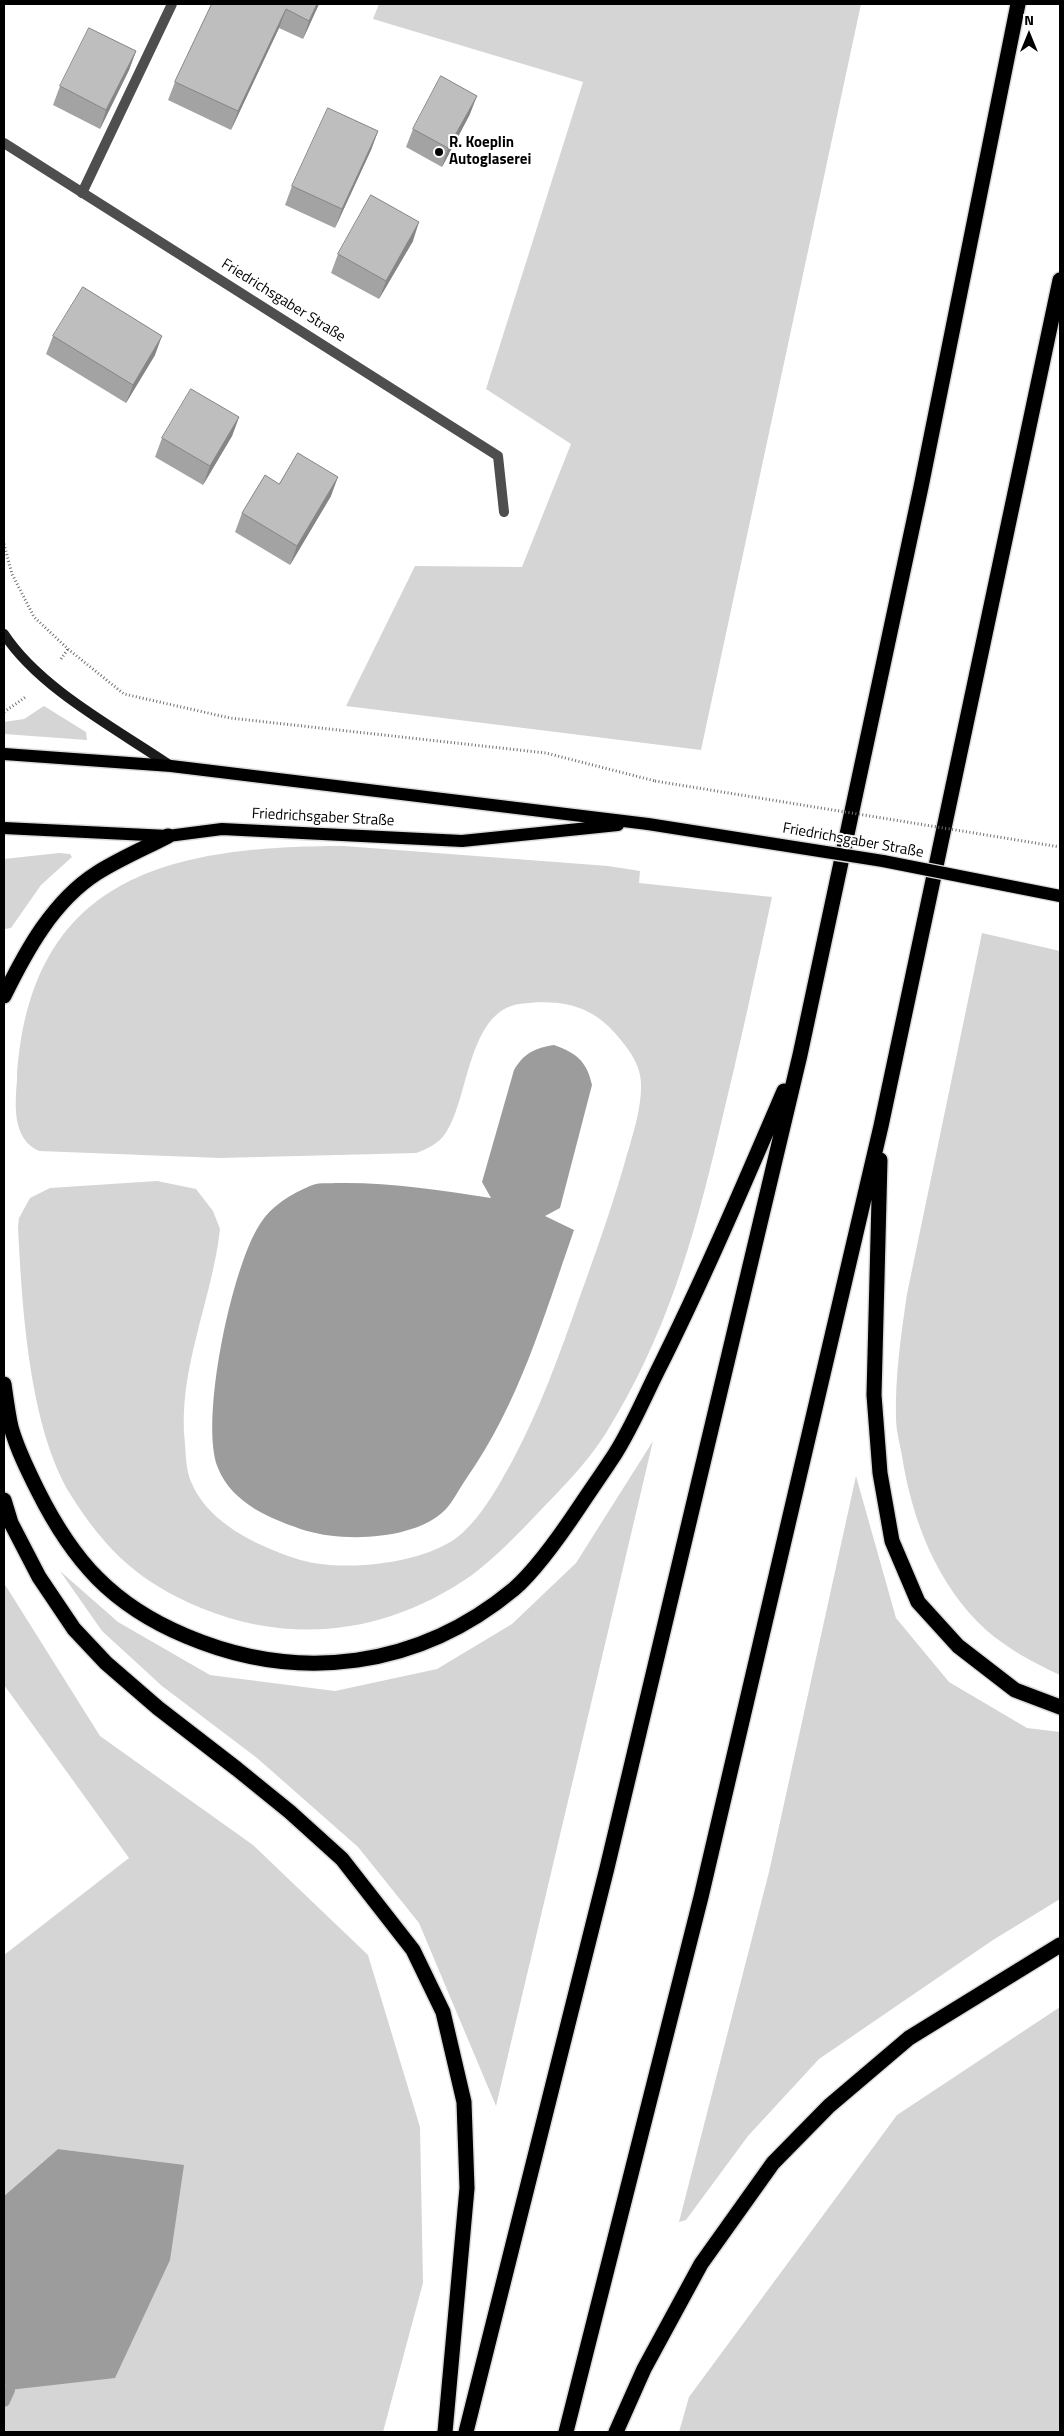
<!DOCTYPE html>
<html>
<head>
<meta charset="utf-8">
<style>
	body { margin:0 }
	#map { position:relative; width:1064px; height:2436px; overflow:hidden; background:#fff; font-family:"Titillium Web",sans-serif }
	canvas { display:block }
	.frame { position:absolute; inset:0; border:5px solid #000; pointer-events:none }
	.north { position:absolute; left:1004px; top:10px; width:50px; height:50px; -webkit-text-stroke:4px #fff; paint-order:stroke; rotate:0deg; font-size:14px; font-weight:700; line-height:20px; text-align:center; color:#000 }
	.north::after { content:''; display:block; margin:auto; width:18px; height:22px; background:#000; clip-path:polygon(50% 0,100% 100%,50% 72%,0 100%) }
</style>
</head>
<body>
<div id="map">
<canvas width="1064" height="2436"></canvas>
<div class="frame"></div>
<div class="north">N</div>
</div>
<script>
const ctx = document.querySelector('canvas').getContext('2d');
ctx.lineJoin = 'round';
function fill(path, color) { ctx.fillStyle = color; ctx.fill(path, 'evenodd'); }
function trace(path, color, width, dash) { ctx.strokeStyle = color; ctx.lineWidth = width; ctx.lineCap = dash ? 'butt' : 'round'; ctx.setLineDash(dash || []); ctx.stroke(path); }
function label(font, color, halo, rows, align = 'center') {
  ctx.font = font + ' "Titillium Web",sans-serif'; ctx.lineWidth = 4; ctx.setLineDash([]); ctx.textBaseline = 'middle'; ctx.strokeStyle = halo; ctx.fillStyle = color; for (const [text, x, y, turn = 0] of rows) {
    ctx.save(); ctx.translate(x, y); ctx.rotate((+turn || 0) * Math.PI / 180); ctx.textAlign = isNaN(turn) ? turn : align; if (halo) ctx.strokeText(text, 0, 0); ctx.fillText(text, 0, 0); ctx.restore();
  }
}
const green = new Path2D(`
	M379 4H861L701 750 346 706 415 566 522 567 571 444 486 389 583 82 373 19Z
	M44 706 86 732 87 740 4 734V722L24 719Z
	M344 846 608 866 640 871 639 883 772 897C755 976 738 1054 719 1132 693 1242 666 1336 606 1433 587 1463 562 1488 538 1513 517 1535 496 1557 472 1575 389 1633 294 1646 201 1608 141 1583 107 1552 72 1497 29 1429 22 1307 18 1227L19 1218 30 1198 50 1188 157 1181 196 1189 213 1211 220 1229C212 1302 177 1370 185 1444 186 1458 186 1473 193 1486 211 1524 256 1545 294 1558 336 1573 414 1565 452 1541 472 1528 489 1502 501 1481 531 1430 552 1375 572 1319 590 1268 609 1217 624 1165 631 1140 645 1101 640 1075 638 1064 631 1053 624 1044 596 1006 565 998 519 1004 467 1012 469 1101 445 1134 438 1144 427 1149 416 1153L220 1158 39 1151C12 1139 15 1105 17 1080 29 876 169 846 344 846Z
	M59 853 70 854 72 857 41 885 11 928 5 929 4 859Z
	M982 933 1060 951V1675C1034 1663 1008 1649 986 1630 937 1585 912 1520 902 1456 900 1444 896 1431 896 1418 895 1376 901 1335 907 1294Z
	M653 1441 496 2106 419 1923 358 1847 257 1758 162 1686 102 1631 60 1571 118 1622 210 1675 335 1691 437 1669 512 1624 576 1563Z
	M856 1476 896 1618 949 1682 1027 1728 1060 1732V1899L993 1940 819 2059 748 2136 686 2220 679 2222 769 1872Z
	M4 1583 100 1736 253 1845 368 1955 420 2127 423 2283 383 2432H4V2383L10 2390 184 2166 58 2149 4 2196V1955L129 1858 4 1685Z
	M1060 2007V2432H679L689 2397 897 2115Z`);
const water = new Path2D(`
	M554 1045C576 1053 587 1061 592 1085L560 1208 545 1216 574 1230C544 1316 519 1404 466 1479 459 1489 453 1502 445 1510 415 1540 345 1542 307 1531 273 1520 232 1504 218 1468 199 1421 232 1266 260 1224 271 1206 291 1194 310 1186 318 1182 328 1184 336 1183 388 1182 440 1190 491 1198L482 1182 514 1070C524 1053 535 1048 554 1045Z
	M58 2149 184 2165 170 2260 115 2378 9 2390 4 2383V2196Z`);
const stream = new Path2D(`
	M4 2401 9 2390`);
const path = new Path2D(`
	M4 544 12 574 34 617 68 649 124 694 230 718 546 753 655 781
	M61 659 68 649
	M4 712 27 696`);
const lane = new Path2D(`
	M82 193 172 4`);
const street = new Path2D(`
	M4 143 498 456 504 512`);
const secondary = new Path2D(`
	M4 634C40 689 117 729 171 766`);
const primary = new Path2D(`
	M4 754 171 766 648 824
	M4 828 168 836 222 829 462 841 618 825`);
const highway = new Path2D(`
	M4 996C26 951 53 901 97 873 119 859 145 848 168 836
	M880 1160 874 1395 880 1473 892 1541 918 1602 958 1646 1015 1690 1060 1707
	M4 1384C6 1398 8 1414 11 1427 17 1449 28 1471 38 1491 73 1561 112 1605 186 1636 299 1684 419 1668 514 1589 536 1570 564 1530 580 1506 592 1488 604 1471 615 1454 632 1427 644 1398 658 1370 704 1278 744 1184 784 1091
	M4 1500 11 1523 39 1577 74 1629 106 1663 158 1708 237 1769 290 1812 342 1859 413 1950 443 2012 464 2102 467 2188 445 2432
	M466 2432 607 1868 800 1055 921 487 1018 4
	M566 2432 701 1897 881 1126 1060 280
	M616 2432 644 2369 701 2264 773 2163 829 2106 909 2038 1060 1945`);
const pathBridge = new Path2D(`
	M655 781 1060 847`);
const primaryBridge = new Path2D(`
	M648 824 883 861 1060 896`);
const wall = new Path2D(`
	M212 4H319L303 39 279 28 231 130 168 100 175 82Z
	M136 51 129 70 100 129 53 105 60 86Z
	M470 114 442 167 406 147 413 129Z
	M378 131 371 150 335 228 285 205 292 186Z
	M413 241 379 299 331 273 338 254Z
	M53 336 155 355 126 403 46 354Z
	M239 417 232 436 203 485 155 457 162 438Z
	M279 484 331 496 290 565 235 532 242 513Z`);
const shadedWall = new Path2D(`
	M317 4H319L303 39 309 21Z
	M286 9 279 28 231 130 238 111Z
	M136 51 129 70 100 129 106 110Z
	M477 96 470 114 442 167 448 148Z
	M378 131 371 150 335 228 342 209Z
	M419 222 413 241 379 299 386 281Z
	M162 336 155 355 126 403 133 385Z
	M239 417 232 436 203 485 210 466Z
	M338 477 331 496 290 565 297 546Z`);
const building = new Path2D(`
	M212 4H317L309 21 286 9 238 111 175 82Z
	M89 28 136 51 106 110 60 86Z
	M441 76 477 96 448 148 413 129Z
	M328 108 378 131 342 209 292 186Z
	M371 195 419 222 386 281 338 254Z
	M83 287 162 336 133 385 53 336Z
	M191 389 239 417 210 466 162 438Z
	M298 453 338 477 297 546 242 513 265 475 279 484Z`);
const markers = [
	[439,152,5,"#000"]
];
const poiNames = [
	["R. Koeplin",449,143],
	["Autoglaserei",449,160]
];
const streetNames = [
	["Friedrichsgaber Straße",283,301,32],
	["Friedrichsgaber Straße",323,818,3],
	["Friedrichsgaber Straße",853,841,10]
];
fill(green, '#d5d5d5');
fill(water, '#9c9c9c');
trace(stream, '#9c9c9c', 12);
trace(primary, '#dbdbdb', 15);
trace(highway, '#dbdbdb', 18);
trace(path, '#707070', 3, [1, 2.5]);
trace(lane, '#4e4e4e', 10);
trace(street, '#4e4e4e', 10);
trace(secondary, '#1b1b1b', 10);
trace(primary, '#000', 12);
trace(highway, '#000', 15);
trace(primaryBridge, '#dbdbdb', 15, []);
trace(pathBridge, '#707070', 3, [1, 2.5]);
trace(primaryBridge, '#000', 12);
fill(wall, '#a3a3a3');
fill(shadedWall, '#858585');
fill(building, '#bebebe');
trace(building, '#858585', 1);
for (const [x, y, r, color] of markers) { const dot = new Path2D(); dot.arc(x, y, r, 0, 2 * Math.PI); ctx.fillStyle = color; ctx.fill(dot); trace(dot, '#fff', 2); }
label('bold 15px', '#000', '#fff', poiNames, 'left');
label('15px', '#000', '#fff', streetNames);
</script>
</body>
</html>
